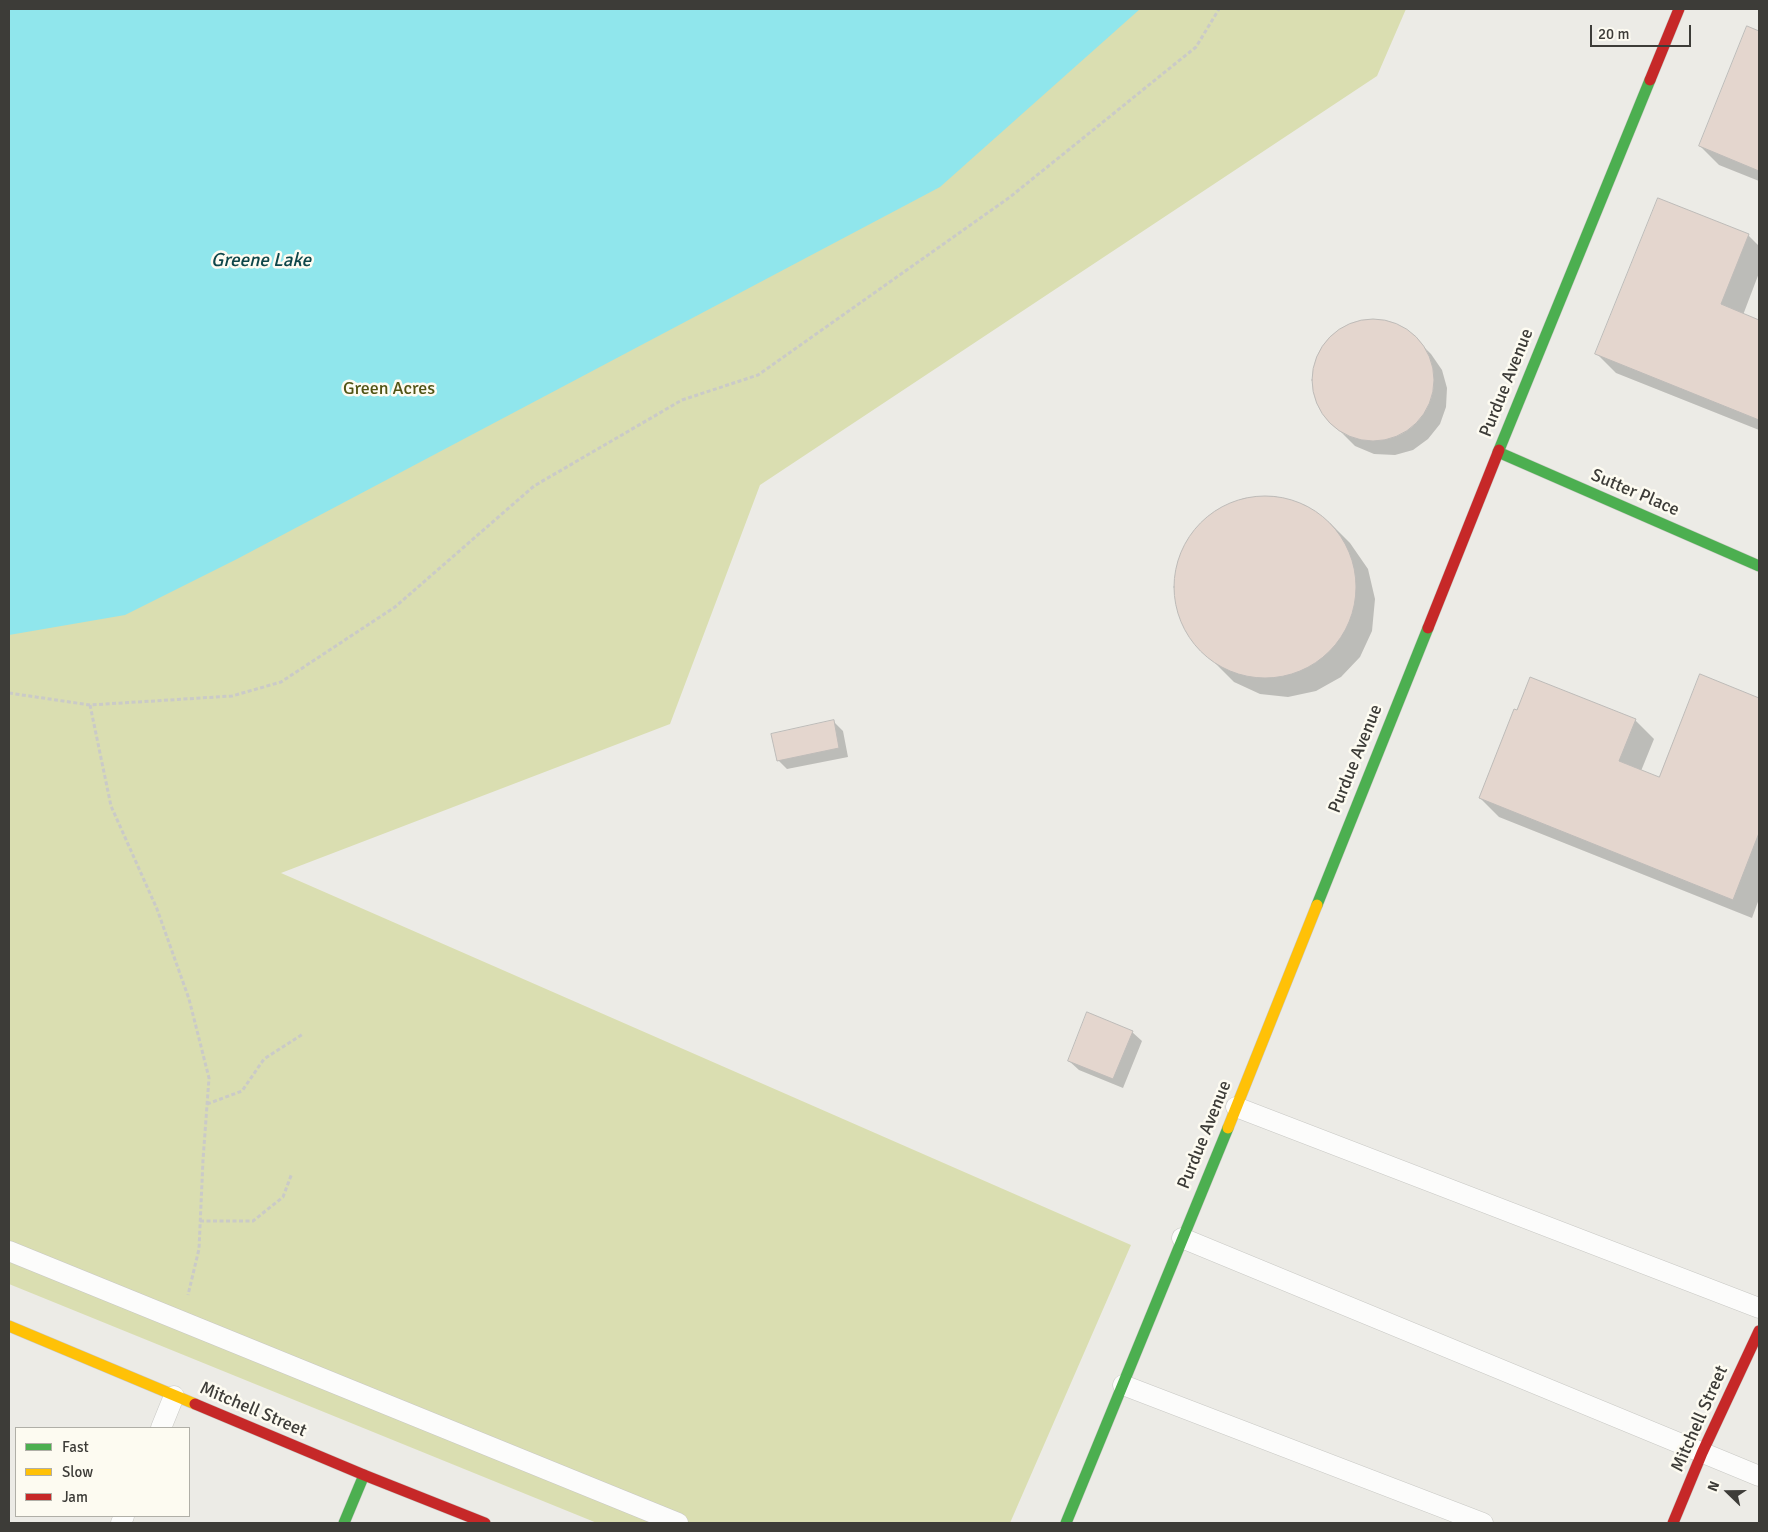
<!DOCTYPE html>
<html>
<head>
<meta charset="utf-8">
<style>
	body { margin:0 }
	#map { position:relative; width:1768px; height:1532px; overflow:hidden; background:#ecebe6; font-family:Signika,sans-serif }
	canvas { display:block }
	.frame { position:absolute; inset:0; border:10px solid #3d3c38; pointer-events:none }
	.legend { position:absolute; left:15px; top:1427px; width:175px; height:90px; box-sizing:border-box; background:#fdfbf1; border:1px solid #b0afa7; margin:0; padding:6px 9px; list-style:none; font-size:15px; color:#3d3c38 }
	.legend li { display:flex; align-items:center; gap:10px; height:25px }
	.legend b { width:25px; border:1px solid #b0afa7 }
	.north { position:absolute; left:1703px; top:1467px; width:50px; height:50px; -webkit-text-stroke:4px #fdfbf1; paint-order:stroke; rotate:292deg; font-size:14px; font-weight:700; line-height:20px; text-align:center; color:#3d3c38 }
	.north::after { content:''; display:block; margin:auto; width:18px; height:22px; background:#3d3c38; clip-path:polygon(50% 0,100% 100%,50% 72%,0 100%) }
	.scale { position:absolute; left:1590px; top:25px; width:101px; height:22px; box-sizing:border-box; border:2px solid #3d3c38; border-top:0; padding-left:6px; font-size:15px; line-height:18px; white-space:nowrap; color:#3d3c38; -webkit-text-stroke:4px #fdfbf1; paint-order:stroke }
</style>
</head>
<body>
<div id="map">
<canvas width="1768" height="1532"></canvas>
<div class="frame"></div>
<ul class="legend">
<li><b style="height:6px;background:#4caf50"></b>Fast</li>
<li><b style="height:6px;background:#ffc107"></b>Slow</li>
<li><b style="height:6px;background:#c62828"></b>Jam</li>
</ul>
<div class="north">N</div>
<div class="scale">20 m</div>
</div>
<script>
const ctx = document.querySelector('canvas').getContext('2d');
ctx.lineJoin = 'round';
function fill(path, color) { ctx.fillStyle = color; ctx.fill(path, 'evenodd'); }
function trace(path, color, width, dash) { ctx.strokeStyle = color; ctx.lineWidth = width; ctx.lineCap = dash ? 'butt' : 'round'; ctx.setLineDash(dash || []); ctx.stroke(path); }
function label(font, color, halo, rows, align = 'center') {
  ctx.font = font + ' Signika,sans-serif'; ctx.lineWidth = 5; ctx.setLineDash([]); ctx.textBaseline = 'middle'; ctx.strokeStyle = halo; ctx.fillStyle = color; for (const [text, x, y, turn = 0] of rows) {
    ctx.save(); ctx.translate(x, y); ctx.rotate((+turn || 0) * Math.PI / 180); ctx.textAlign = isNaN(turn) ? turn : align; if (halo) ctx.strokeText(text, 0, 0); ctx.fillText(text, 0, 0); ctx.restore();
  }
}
const green = new Path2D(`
	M9 9H1406L1377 76 760 485 670 724 281 873 1131 1245 1010 1523H597L9 1284Z`);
const water = new Path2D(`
	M9 9H1140L940 187 237 559 125 615 9 635Z`);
const shadow = new Path2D(`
	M1748 27 1759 32V181L1719 165 1700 146Z
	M1748 235 1759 246V273L1743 315 1759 321V430L1616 373 1597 354Z
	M1366 321H1384L1402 328 1416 339 1431 354 1442 370 1447 388 1446 407 1440 424 1428 439 1413 450 1395 455 1374 454 1355 446 1325 416 1315 398 1313 377 1318 357 1329 339 1345 327Z
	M1274 496 1305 505 1330 523 1350 543 1368 569 1375 599 1372 631 1360 657 1341 677 1316 691 1288 697 1260 694 1234 682 1194 642 1180 617 1174 590 1178 561 1192 533 1215 511 1244 498Z
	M1701 676 1759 699V899L1752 918 1499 817 1480 798 1530 679 1635 720 1654 739 1641 771 1660 778Z
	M834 722 843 731 848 757 787 769 778 760Z
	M1132 1032 1142 1041 1123 1088 1079 1070 1069 1061Z`);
const building = new Path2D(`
	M1747 26 1759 31V171L1699 146Z
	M1658 198 1749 234 1721 304 1759 320V420L1595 354Z
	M1312 380a61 61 0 1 1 122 0a61 61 0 1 1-122 0Z
	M1174 587a91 91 0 1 1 182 0a91 91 0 1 1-182 0Z
	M1700 674 1759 698V833L1733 900 1479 798 1514 709 1517 710 1530 677 1636 719 1619 761 1659 777Z
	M834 720 839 748 777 761 771 734Z
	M1087 1012 1133 1031 1113 1079 1068 1061Z`);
const path = new Path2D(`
	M9 693 90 705 232 696 281 682 395 607 534 486 682 400 758 375 1010 197 1196 47 1219 9
	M90 705 111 806 157 909 189 999 209 1078 203 1160 199 1249 188 1295
	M207 1104 242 1091 264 1059 303 1034
	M200 1221H253L283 1197 292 1173`);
const lane = new Path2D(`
	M1236 1107 1759 1308
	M1182 1238 1759 1476
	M9 1251 678 1523
	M1123 1385 1483 1523
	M161 1428 174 1396
	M121 1523 124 1516`);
const fast = new Path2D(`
	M1499 450 1650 80
	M1498 452 1759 566
	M1317 905 1428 628
	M344 1523 364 1475
	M1066 1523 1228 1128`);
const slow = new Path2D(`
	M1228 1128 1317 905
	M9 1326 195 1404`);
const jam = new Path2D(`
	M1650 80 1679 9
	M1428 628 1499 450
	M195 1404 364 1475 485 1523
	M1673 1523 1702 1453 1759 1331`);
const streetNames = [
	["Purdue Avenue",1507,383,-68],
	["Sutter Place",1635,493,23],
	["Purdue Avenue",1356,759,-68],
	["Purdue Avenue",1205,1135,-68],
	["Mitchell Street",253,1410,23],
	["Mitchell Street",1700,1419,-66]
];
const parkNames = [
	["Green Acres",389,389]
];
const waterNames = [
	["Greene Lake",261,261]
];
fill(green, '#dadeb1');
fill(water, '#90e6ec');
fill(shadow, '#0003');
fill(building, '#e4d6ce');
trace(building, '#bdbbb8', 1);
trace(lane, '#c8c8c4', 21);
trace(fast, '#c8c8c4', 12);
trace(slow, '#c8c8c4', 12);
trace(jam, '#c8c8c4', 12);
trace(path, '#cacac8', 3, [4, 2.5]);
trace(lane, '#fcfcfb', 20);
trace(fast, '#4caf50', 11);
trace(slow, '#ffc107', 11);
trace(jam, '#c62828', 11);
label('18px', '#3d3c38', '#fdfbf1', streetNames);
label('18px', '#515415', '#fdfbf1', parkNames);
label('italic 19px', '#0d464a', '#fdfbf1', waterNames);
</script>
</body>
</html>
